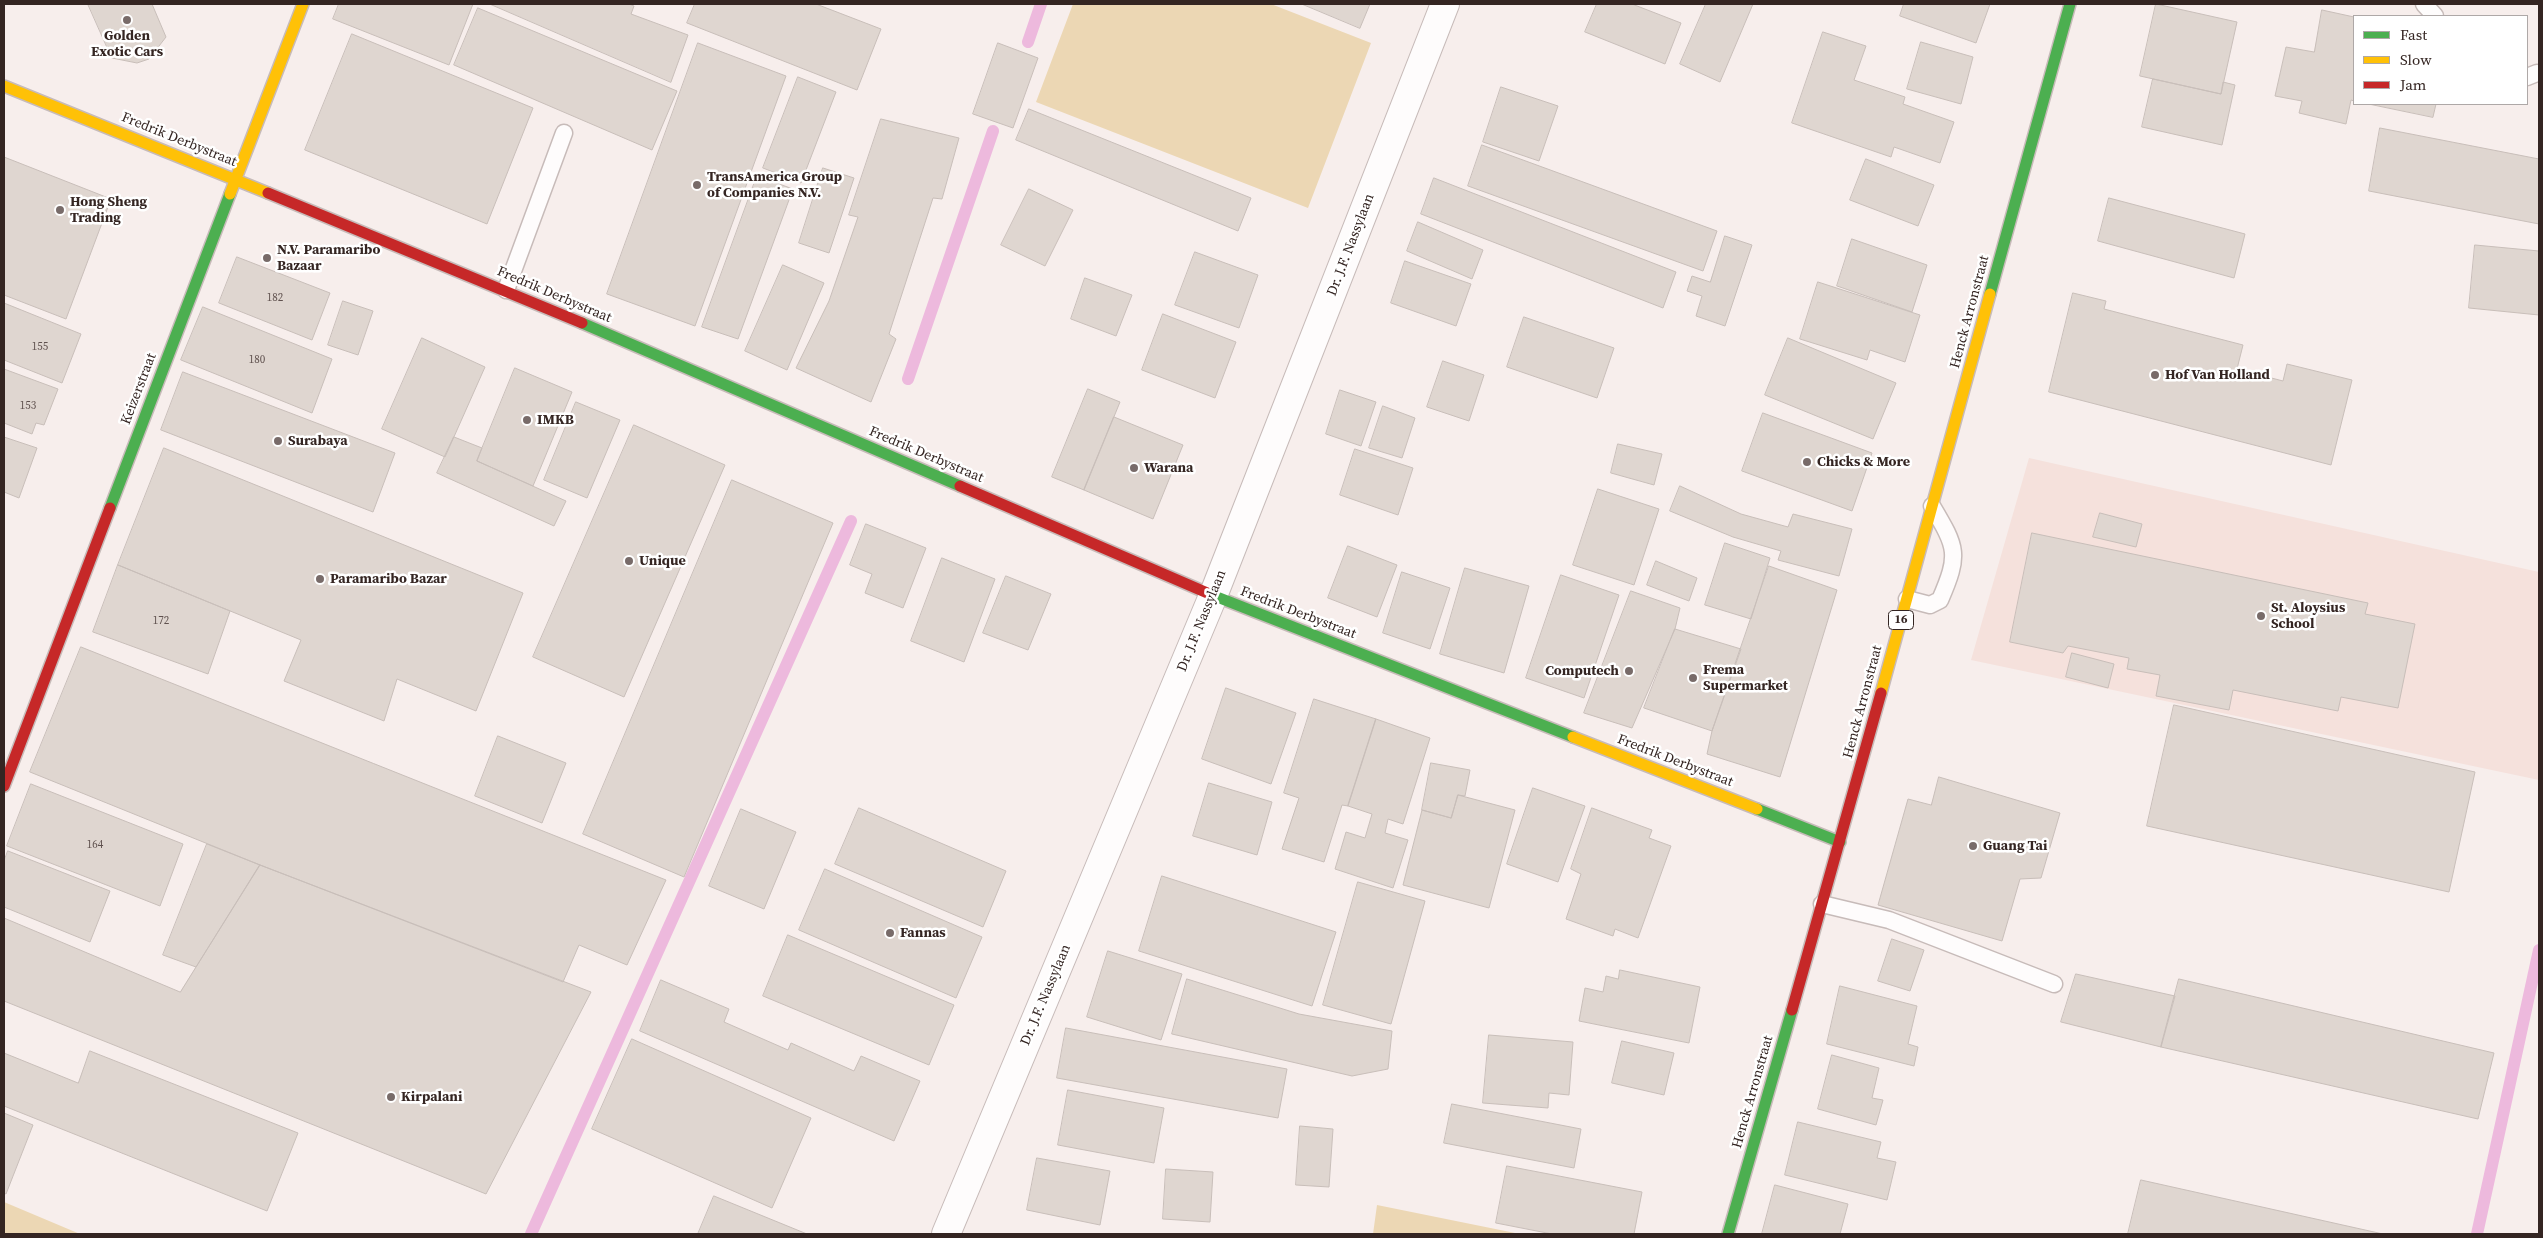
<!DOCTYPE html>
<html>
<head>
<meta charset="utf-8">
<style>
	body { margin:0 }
	#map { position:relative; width:2543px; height:1238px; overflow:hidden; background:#f7eeec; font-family:"Source Serif 4",serif }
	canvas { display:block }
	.frame { position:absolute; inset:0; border:5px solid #342522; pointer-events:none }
	.legend { position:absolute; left:2353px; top:15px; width:175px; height:90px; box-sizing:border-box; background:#fff; border:1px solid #aea8a7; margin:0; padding:6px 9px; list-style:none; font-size:15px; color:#342522 }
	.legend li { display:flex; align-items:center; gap:10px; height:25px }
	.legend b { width:25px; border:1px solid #aea8a7 }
</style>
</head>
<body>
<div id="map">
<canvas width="2543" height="1238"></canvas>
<div class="frame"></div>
<ul class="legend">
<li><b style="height:6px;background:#4caf50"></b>Fast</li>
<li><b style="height:6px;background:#ffc107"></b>Slow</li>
<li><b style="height:6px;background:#c62828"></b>Jam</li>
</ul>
</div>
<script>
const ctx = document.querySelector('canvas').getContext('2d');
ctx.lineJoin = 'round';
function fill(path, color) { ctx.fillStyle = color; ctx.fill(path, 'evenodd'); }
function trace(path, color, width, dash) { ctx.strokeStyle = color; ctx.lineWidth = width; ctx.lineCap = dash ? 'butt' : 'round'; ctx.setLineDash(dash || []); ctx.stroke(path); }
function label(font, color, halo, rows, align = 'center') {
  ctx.font = font + ' "Source Serif 4",serif'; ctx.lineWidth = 5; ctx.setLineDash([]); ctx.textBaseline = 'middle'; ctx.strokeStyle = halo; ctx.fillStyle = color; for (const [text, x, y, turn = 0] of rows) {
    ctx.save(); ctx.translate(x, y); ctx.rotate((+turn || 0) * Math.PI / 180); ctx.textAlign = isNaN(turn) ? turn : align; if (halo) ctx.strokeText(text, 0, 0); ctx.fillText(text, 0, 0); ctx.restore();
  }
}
const built = new Path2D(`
	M2029 458 2539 572V780L1971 660Z`);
const green = new Path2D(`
	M1073 4H1271L1371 43 1308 208 1036 102Z
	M4 1202 80 1234H4Z
	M1377 1205 1520 1234H1373Z`);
const stream = new Path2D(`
	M1028 42 1041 4
	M908 379 993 131
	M531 1234 851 521
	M2477 1234 2539 950`);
const building = new Path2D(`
	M88 4H152L166 37 149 59 137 63 112 58Z
	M339 4H473L449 65 333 19Z
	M490 4H629L634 6 631 14 688 35 671 82Z
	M695 4H816L881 29 857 90 687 23Z
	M1302 4H1370L1360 28Z
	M1597 4H1632L1681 23 1665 64 1585 32Z
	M1706 4H1753L1720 82 1680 64Z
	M1904 4H1990L1976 43 1900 16Z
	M2156 4 2237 22 2221 94 2140 76Z
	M478 8 677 91 652 150 454 65Z
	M2322 10 2354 17V101L2351 100 2346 124 2299 113 2302 101 2275 96 2286 47 2314 52Z
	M1823 32 1866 46 1854 80 1905 97 1903 104 1954 122 1940 163 1894 147 1891 157 1792 123Z
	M352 34 533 108 487 224 305 150Z
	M1921 42 1973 57 1961 104 1907 89Z
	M698 43 786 76 695 326 607 294Z
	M998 43 1038 58 1013 128 973 114Z
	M798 77 836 92 801 183 763 168Z
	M2153 79 2221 94 2223 82 2235 85 2222 145 2142 127Z
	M1501 87 1558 106 1539 161 1483 142Z
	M2369 104H2436L2433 117Z
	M1029 109 1251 198 1238 231 1016 140Z
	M881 119 959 138 942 199 933 198 889 334 896 339 871 402 796 368 829 301 858 217 849 215Z
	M2380 128 2539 159V224L2369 191Z
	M1482 145 1717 231 1703 271 1468 186Z
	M4 157 111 199 66 319 4 295Z
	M1866 159 1934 185 1918 226 1850 200Z
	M823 168 854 178 829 253 799 243Z
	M757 176 793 189 738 339 702 327Z
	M1434 178 1676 272 1663 308 1421 214Z
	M1029 189 1073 210 1045 266 1001 245Z
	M2109 198 2245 234 2234 278 2098 241Z
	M1418 222 1483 250 1472 279 1407 251Z
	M1725 236 1752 245 1725 326 1696 316 1702 296 1687 291 1692 276 1710 282Z
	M1852 239 1927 265 1912 312 1837 286Z
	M2475 245 2539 251V315L2469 308Z
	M1195 252 1258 275 1239 328 1175 305Z
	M237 257 330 293 312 340 219 303Z
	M1405 261 1471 284 1456 326 1391 303Z
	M783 265 824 283 787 370 745 351Z
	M1085 278 1132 295 1116 336 1071 319Z
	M1818 282 1920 315 1905 362 1870 350 1867 360 1800 339Z
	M2073 293 2106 301 2104 309 2243 345 2237 369 2283 381 2287 364 2352 380 2331 465 2049 392Z
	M343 301 373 311 358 355 328 345Z
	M4 303 81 334 62 383 4 360Z
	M203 307 332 359 312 413 181 360Z
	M1163 314 1236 342 1215 398 1142 370Z
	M1524 317 1614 348 1597 398 1507 367Z
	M422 338 485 367 445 457 382 429Z
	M1788 338 1896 383 1873 439 1765 395Z
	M1443 361 1484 375 1469 421 1427 407Z
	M515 368 572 392 533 486 477 461Z
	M4 369 58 389 44 425 36 423 32 434 4 423Z
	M183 372 395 453 373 512 161 430Z
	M1088 389 1120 402 1084 490 1052 477Z
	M1340 390 1376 402 1361 446 1326 434Z
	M576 402 620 420 587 498 544 480Z
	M1383 406 1415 418 1402 458 1369 448Z
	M1763 413 1872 453 1852 511 1742 471Z
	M1114 417 1183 445 1153 519 1084 490Z
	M634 425 725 465 624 697 533 657Z
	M4 437 37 448 19 498 4 492Z
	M454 437 482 448 477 461 566 501 554 526 437 473Z
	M1618 444 1662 454 1654 485 1611 473Z
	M164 448 523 593 476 711 397 679 384 721 284 681 301 640 118 565Z
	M1355 449 1413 468 1398 515 1340 495Z
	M732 480 833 523 684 877 583 834Z
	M1680 486 1741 514 1788 527 1793 514 1852 529 1839 576 1778 560 1781 551 1733 537 1670 511Z
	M1598 489 1659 509 1634 585 1573 565Z
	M2100 513 2142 524 2136 547 2093 537Z
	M866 524 926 548 903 608 865 593 872 574 850 565Z
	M2032 533 2368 603 2365 614 2415 624 2398 708 2341 697 2338 711 2233 690 2229 710 2156 696 2160 675 2127 669 2129 658 2068 646 2063 653 2010 642Z
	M1725 543 1770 558 1751 619 1705 605Z
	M1348 546 1397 565 1377 617 1328 598Z
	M942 558 995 579 964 662 911 641Z
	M1656 561 1697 578 1689 601 1647 585Z
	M118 565 230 611 208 674 93 632Z
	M1769 566 1837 590 1780 777 1707 754 1712 731Z
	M1465 568 1529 586 1504 673 1440 654Z
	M1402 572 1450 588 1430 649 1383 633Z
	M1561 575 1619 595 1584 698 1526 678Z
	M1006 576 1051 594 1028 650 983 633Z
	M1631 591 1680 608 1675 629 1632 728 1584 713Z
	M1675 629 1741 649 1712 731 1644 708Z
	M81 647 666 880 627 965 579 945 563 982 260 865 30 772Z
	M2072 653 2114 664 2108 688 2066 677Z
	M1226 688 1296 713 1271 784 1202 759Z
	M1314 699 1376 719 1348 806 1342 805 1324 862 1282 849 1299 798 1284 793Z
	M2174 705 2475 772 2449 892 2147 826Z
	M1376 719 1430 738 1403 824 1388 819 1385 833 1408 840 1393 888 1335 869 1346 832 1365 838 1372 814 1348 806Z
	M498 736 566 763 542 823 475 796Z
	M1431 763 1470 770 1465 796 1458 795 1451 818 1422 810Z
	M1939 777 2060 813 2041 878 2020 879 2002 941 1878 905 1908 799 1931 805Z
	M1209 783 1272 802 1257 855 1193 836Z
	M31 784 183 844 160 906 7 846Z
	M1533 788 1585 806 1558 882 1507 864Z
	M1458 795 1515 810 1489 908 1403 885 1422 810 1451 818Z
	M859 808 1006 871 983 927 835 864Z
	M1592 808 1652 830 1649 838 1671 846 1638 938 1615 929 1613 936 1566 919 1581 874 1571 869Z
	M741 809 796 832 764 909 709 886Z
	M207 844 260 865 196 967 163 955Z
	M8 851 110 891 90 942 4 907V861Z
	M260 865 591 992 486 1194 4 1001V918L180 992Z
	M825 869 982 937 956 998 799 930Z
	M1162 876 1336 932 1312 1006 1139 951Z
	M1358 882 1425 901 1391 1024 1323 1005Z
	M788 935 954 1005 929 1065 763 996Z
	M1892 939 1924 950 1910 991 1878 981Z
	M1108 951 1182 974 1161 1040 1087 1017Z
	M1620 970 1700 987 1689 1043 1579 1021 1585 988 1603 992 1606 976 1618 979Z
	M2076 974 2175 996 2161 1047 2061 1022Z
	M1187 979 1299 1014 1392 1031 1388 1069 1352 1076 1172 1034Z
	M2179 979 2494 1053 2478 1119 2161 1047Z
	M661 980 729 1009 724 1022 788 1050 791 1043 854 1071 861 1056 920 1081 894 1141 640 1031Z
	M1840 986 1917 1006 1908 1044 1918 1047 1914 1066 1827 1044Z
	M1066 1028 1287 1069 1278 1118 1057 1078Z
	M1489 1035 1573 1042 1569 1095 1549 1093 1548 1108 1483 1103Z
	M632 1039 811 1118 772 1208 592 1129Z
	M1622 1041 1674 1053 1664 1095 1612 1083Z
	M90 1051 298 1133 267 1211 4 1106V1053L78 1083Z
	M1832 1055 1879 1068 1872 1098 1883 1100 1876 1125 1818 1109Z
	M1068 1090 1164 1108 1154 1163 1058 1145Z
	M1452 1104 1581 1129 1574 1168 1444 1143Z
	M4 1113 33 1125 6 1194 4 1193Z
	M1798 1122 1881 1142 1877 1158 1896 1162 1887 1200 1785 1175Z
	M1300 1126 1333 1129 1329 1187 1296 1185Z
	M1037 1158 1110 1171 1100 1225 1027 1210Z
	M1507 1166 1642 1192 1634 1234H1552L1496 1223Z
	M1166 1169 1213 1172 1210 1222 1163 1219Z
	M2141 1180 2383 1234H2128Z
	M1775 1185 1848 1204 1840 1234H1762Z
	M714 1196 807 1234H698Z`);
const lane = new Path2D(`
	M2424 4 2435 16
	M2527 77 2537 73
	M506 290 564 133
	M1907 599 1930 605 1940 600C1960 554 1957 548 1932 506
	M1822 904 1889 920 2054 984`);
const street = new Path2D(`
	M946 1234 1213 596 1445 4`);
const fast = new Path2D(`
	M1990 294 2070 4
	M582 323 960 486
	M110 508 230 194
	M1212 595 1573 737
	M1757 809 1840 842
	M1728 1234 1792 1010`);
const slow = new Path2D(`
	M4 86 268 193
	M230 194 303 4
	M1881 693 1990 294
	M1573 737 1757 809`);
const jam = new Path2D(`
	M268 193 582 323
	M960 486 1212 595
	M4 786 110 508
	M1792 1010 1881 693`);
const markers = [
	[127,20,5,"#786b69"],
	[697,185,5,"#786b69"],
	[60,210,5,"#786b69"],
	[267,258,5,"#786b69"],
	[2155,375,5,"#786b69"],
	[527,420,5,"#786b69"],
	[278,441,5,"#786b69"],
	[1807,462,5,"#786b69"],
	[1134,468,5,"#786b69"],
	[629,561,5,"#786b69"],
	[320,579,5,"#786b69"],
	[2261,616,5,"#786b69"],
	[1629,671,5,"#786b69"],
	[1693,678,5,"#786b69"],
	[1973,846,5,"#786b69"],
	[890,933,5,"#786b69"],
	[391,1097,5,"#786b69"]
];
const numberNames = [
	["182",275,298],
	["155",40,347],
	["180",257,360],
	["153",28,406],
	["172",161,621],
	["164",95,845]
];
const shields = [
	[1901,620,25]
];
const shieldNames = [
	["16",1901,620]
];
const poiNames = [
	["Golden",127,36,"center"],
	["Exotic Cars",127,52,"center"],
	["TransAmerica Group",707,177],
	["of Companies N.V.",707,193],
	["Hong Sheng",70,202],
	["Trading",70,218],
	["N.V. Paramaribo",277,250],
	["Bazaar",277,266],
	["Hof Van Holland",2165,375],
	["IMKB",537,420],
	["Surabaya",288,441],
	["Chicks & More",1817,462],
	["Warana",1144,468],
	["Unique",639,561],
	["Paramaribo Bazar",330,579],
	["St. Aloysius",2271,608],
	["School",2271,624],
	["Frema",1703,670],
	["Supermarket",1703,686],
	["Computech",1619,671,"right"],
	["Guang Tai",1983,846],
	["Fannas",900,933],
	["Kirpalani",401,1097]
];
const streetNames = [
	["Fredrik Derbystraat",179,140,22],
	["Dr. J.F. Nassylaan",1351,245,-69],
	["Fredrik Derbystraat",554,295,23],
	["Henck Arronstraat",1970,312,-75],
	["Keizerstraat",139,389,-69],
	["Fredrik Derbystraat",926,455,23],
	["Fredrik Derbystraat",1298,613,21],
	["Dr. J.F. Nassylaan",1202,621,-68],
	["Henck Arronstraat",1863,702,-75],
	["Fredrik Derbystraat",1675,761,21],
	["Dr. J.F. Nassylaan",1046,995,-67],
	["Henck Arronstraat",1753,1092,-74]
];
fill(built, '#f5e1dc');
fill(green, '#ecd7b4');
trace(stream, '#edb9dd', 12);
fill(building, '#dfd6d0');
trace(building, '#c8beb9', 1);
trace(lane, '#c7bbb9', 19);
trace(street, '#c7bbb9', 30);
trace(fast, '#c7bbb9', 14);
trace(slow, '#c7bbb9', 14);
trace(jam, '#c7bbb9', 14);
trace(lane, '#fefcfc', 16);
trace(street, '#fefcfc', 28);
trace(fast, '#4caf50', 11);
trace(slow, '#ffc107', 11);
trace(jam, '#c62828', 11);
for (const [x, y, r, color] of markers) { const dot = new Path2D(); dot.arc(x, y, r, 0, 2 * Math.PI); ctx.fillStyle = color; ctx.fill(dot); trace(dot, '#fff', 2); }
label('11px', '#5f514e', null, numberNames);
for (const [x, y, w] of shields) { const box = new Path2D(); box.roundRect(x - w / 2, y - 9.5, w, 19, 4); ctx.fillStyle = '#fff'; ctx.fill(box); trace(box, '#342522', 1); }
label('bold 12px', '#342522', null, shieldNames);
label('bold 14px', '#342522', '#fff', poiNames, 'left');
label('14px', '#342522', '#fff', streetNames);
</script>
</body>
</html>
